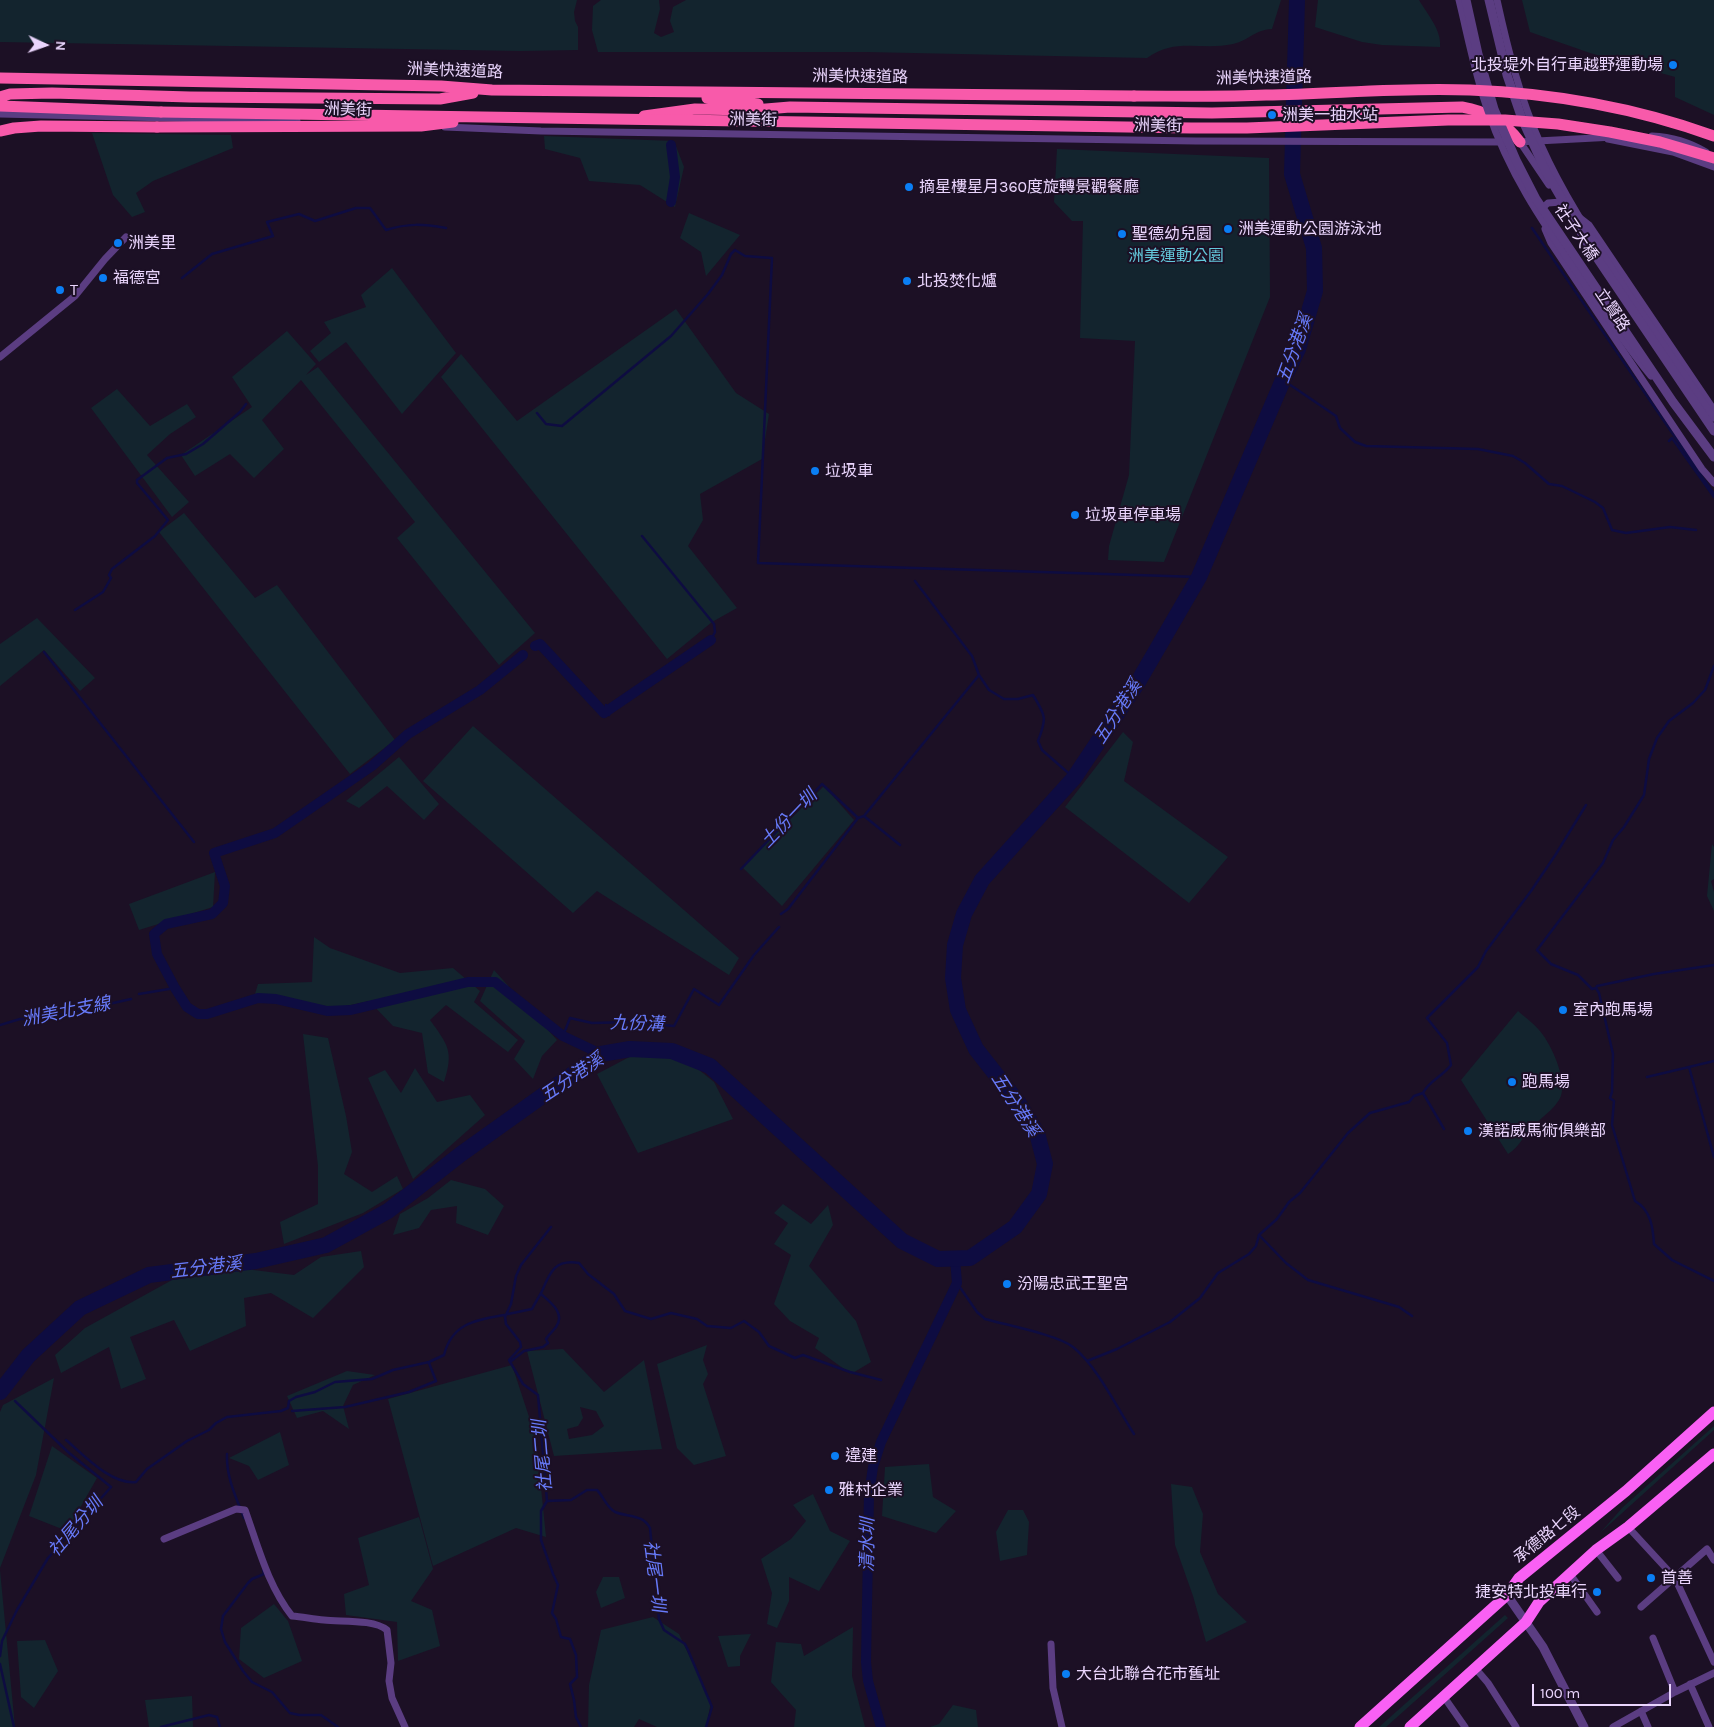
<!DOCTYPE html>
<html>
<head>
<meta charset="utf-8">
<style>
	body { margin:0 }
	#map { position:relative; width:1714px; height:1727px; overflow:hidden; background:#1c1025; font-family:Karla,sans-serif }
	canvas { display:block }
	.north { position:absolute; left:20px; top:20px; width:50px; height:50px; -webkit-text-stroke:4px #1c1025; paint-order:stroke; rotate:93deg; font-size:14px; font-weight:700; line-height:20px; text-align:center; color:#ead5fd }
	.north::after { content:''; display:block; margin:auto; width:18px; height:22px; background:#ead5fd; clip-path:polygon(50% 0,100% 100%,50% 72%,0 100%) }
	.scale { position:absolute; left:1532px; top:1684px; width:139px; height:22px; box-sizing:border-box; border:2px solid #ead5fd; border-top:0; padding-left:6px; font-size:15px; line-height:18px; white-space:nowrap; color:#ead5fd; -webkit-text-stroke:4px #1c1025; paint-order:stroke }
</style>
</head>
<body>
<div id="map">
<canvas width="1714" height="1727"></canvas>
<div class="north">N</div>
<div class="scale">100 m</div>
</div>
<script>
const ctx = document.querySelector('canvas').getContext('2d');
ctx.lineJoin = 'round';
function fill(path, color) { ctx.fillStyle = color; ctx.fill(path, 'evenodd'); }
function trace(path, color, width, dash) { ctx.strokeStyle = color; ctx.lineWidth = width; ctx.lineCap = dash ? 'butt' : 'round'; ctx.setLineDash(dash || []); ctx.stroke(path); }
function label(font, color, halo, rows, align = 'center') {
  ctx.font = font + ' Karla,"Noto Sans TC",sans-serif'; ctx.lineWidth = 4; ctx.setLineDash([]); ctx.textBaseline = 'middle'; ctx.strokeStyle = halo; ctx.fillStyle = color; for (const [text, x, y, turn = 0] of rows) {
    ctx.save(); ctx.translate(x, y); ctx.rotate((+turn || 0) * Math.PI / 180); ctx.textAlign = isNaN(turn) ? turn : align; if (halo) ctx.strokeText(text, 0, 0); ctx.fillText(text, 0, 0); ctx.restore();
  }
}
const green = new Path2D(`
	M0 0H577L574 12 575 21 578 27V50L520 51 0 42Z
	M601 0H659L660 9 654 33 661 37 674 32 670 21 673 7 686 0H1281L1272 29C1254 30 1248 41 1233 44 1201 51 1176 37 1147 58L866 52H598L592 30 593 6Z
	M1318 0H1419C1427 14 1442 30 1440 47L1382 45 1362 42 1315 27Z
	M1522 0H1714V115L1675 97V77L1590 53 1530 32Z
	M92 133 231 135 233 148 153 181 136 193 145 212 132 217 113 195Z
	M544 136 674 141 684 167 675 207 640 185 589 181 580 158 545 149Z
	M1057 149 1269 158 1270 297 1164 562 1108 560 1109 546 1129 475 1135 341 1080 338 1083 221H1072L1054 202Z
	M689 213 740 235 706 276 701 252 680 238Z
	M392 268 456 353 402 414 346 342 319 362 310 351 331 333 324 322 366 307 361 295Z
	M676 309 736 393 769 414 762 459 700 494 703 520 688 546 737 608 712 622 667 659 441 377 461 354 517 421Z
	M287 331 316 364 306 375 318 367 535 633 499 665 397 538 415 522 301 380 262 420 284 449 254 478 230 454 195 476 181 455 252 407 232 377Z
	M117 389 150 426 187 404 196 417 170 434 147 455 189 502 172 517 91 408Z
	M184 513 255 598 277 585 395 740 350 774 159 532Z
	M37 618 95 678 80 691 44 650 0 686V644Z
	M473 726 739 958 729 975 597 891 573 913 423 781Z
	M1123 732 1133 742 1124 781 1228 857 1189 903 1065 807Z
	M399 757 439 804 424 820 387 786 359 808 346 801Z
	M824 786 854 820 782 906 742 867Z
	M1712 844 1714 847V879L1711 881 1714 892V911L1707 896Z
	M215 872 213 907 139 930 129 904Z
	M314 937 330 948 400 973 453 968 480 991 474 1002 518 1040 508 1052 446 1005 430 1020C448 1045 454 1051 444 1082L428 1073 422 1033 393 1026 369 1001 337 1008 255 994 258 984 312 982Z
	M494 970 557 1040 542 1056 533 1079 514 1059 525 1041 480 1001Z
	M1518 1011C1526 1018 1537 1026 1543 1035 1553 1049 1569 1084 1559 1100 1553 1110 1542 1117 1534 1125 1525 1133 1519 1148 1508 1154L1461 1080Z
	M303 1034 328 1038 346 1116 352 1152 344 1174 372 1192 397 1176 403 1189 363 1213 284 1244 280 1222 318 1204V1166Z
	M637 1053 688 1061 714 1082 733 1119 638 1153 597 1074Z
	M415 1068 437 1102 470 1095 485 1115 413 1179 368 1078 385 1070 401 1093Z
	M451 1180 485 1189 504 1206 488 1235 456 1223 457 1206 431 1210 419 1228 393 1235 400 1214 428 1198Z
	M783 1204 811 1224 828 1205 833 1225 809 1266 856 1321 871 1362 851 1374 815 1348 819 1338 790 1321 774 1304 791 1255 774 1244 788 1223 774 1213Z
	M361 1251 364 1267 313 1318 271 1293 244 1298 246 1326 190 1351 174 1320 130 1337 146 1379 121 1389 109 1347 61 1373 55 1355 85 1328 172 1280 237 1268 294 1275 321 1257Z
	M707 1345 703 1360 708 1374 703 1384 726 1456 694 1465 677 1448 657 1364Z
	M563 1349 604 1392 644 1360 662 1449 554 1456 527 1351ZM580 1407 596 1411 604 1426 592 1435 569 1439 567 1429 578 1426 583 1418Z
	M512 1365 536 1438 546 1537 516 1528 433 1566 388 1399Z
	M347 1371 375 1375 353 1385 343 1406 349 1429 323 1411 297 1418 287 1396Z
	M54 1378 36 1475 0 1568V1412L3 1405Z
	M1714 1426V1430L1600 1533 1623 1507Z
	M280 1432 289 1465 258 1480 249 1466 229 1458Z
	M52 1446 97 1478 67 1531 29 1516Z
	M929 1464 933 1497 956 1511 936 1533 882 1516 885 1467Z
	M1171 1484 1192 1487 1203 1514 1200 1552 1218 1594 1247 1622 1206 1642 1193 1596 1175 1545Z
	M813 1494 830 1531 850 1541 819 1591 789 1577V1601L777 1628 767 1624 772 1593 761 1559 791 1539 806 1521 793 1505Z
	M1008 1510H1023L1029 1522 1027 1555 1000 1561 996 1532Z
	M419 1517 433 1569 411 1601 432 1610 440 1646 398 1661 397 1622 346 1615 344 1594 369 1585 358 1538Z
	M0 1570 15 1727H0Z
	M603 1577H619L625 1598 601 1608 596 1592Z
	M274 1604 288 1621 302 1661 264 1678 239 1659 241 1628Z
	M1505 1615 1508 1618 1386 1727H1379Z
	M653 1617 679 1634 711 1702 706 1727H657L639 1719 634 1727H588L589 1685 601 1630Z
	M853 1627 852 1676 865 1727H794L796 1710 771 1682 776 1642 801 1644 804 1656Z
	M751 1634 740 1656V1666L728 1667 718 1636Z
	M45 1640 58 1671 34 1708 21 1697 17 1641Z
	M192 1696 193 1727H149L145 1700Z
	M953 1705 976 1710 978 1727H930L939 1724Z`);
const stream = new Path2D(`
	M1532 228 1714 494
	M182 278 212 254 273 236 267 222 299 214 315 221 356 208H370L386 230C408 223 423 224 446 228
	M1283 380 1336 416 1340 428 1355 442 1366 446 1478 449 1513 456 1525 463 1549 484 1562 486 1595 502 1603 508 1612 530 1626 533 1670 527 1696 530
	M537 413 546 424 562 426 671 336 708 294 722 275 731 254 735 250 745 256 772 258 758 563 1199 577
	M1669 441 1672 438 1714 497
	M642 536 714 624 715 632 711 640
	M915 581 972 656 979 675 989 690 1004 699H1018L1033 695C1046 716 1047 718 1038 741L1042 750 1074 778
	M75 610 103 592 111 578 109 575 112 569 155 536 168 520 137 483V480L167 458 186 454 203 444 240 412 246 404
	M44 652 194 842
	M1714 666 1705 690 1693 703 1669 721 1657 738 1649 759 1644 795 1624 827 1613 840 1603 863 1537 950 1551 964 1578 975 1592 989 1596 988 1597 986 1654 974 1714 965
	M606 705 609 715
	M864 816 900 845
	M858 818 864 816 979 675
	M741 869 822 784 858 818
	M781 914 788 909 858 818
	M1596 988 1599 993 1613 1054 1612 1092 1610 1098 1614 1101 1612 1125 1635 1201C1651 1210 1653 1228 1654 1244L1672 1260 1714 1281
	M139 994 175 988
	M0 1025 20 1019H42L131 999
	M563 1036 570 1018 592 1023 632 1022 674 1026 694 989 719 1005 754 955 779 927
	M1714 1061 1689 1067 1714 1157
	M1647 1077 1689 1067
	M1423 1093 1444 1129
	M551 1227 521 1265 516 1276 511 1304 505 1317 506 1324 520 1342 521 1347 509 1360 523 1384 538 1395 547 1501 541 1511V1540L553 1574 558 1585 552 1613 556 1619 561 1637 570 1639 576 1655 577 1677 570 1684 574 1700 576 1717 581 1727
	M1259 1235 1277 1219 1289 1202 1300 1193 1348 1133 1370 1113 1409 1102 1414 1096 1423 1093C1429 1081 1443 1076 1451 1065L1447 1043 1427 1018 1478 967 1486 951 1531 891 1556 854 1586 805
	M957 1283 977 1312 985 1319C1006 1325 1058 1335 1073 1347 1097 1366 1117 1408 1134 1434
	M508 1314 532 1309C535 1303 539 1297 542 1291 550 1272 555 1259 579 1263L588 1274 614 1294 625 1311 651 1319 671 1313 697 1319 707 1326 731 1328 744 1321 759 1332 769 1346 795 1358 803 1355 850 1372 881 1380
	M1087 1361 1117 1349 1170 1322 1200 1298 1218 1273 1249 1254 1256 1246 1259 1235 1286 1263 1308 1280 1399 1307 1412 1316
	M510 1362 524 1351 543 1347 548 1343 546 1339C549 1334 553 1331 556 1327 566 1313 550 1302 541 1294
	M292 1411 345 1407 409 1392 436 1381 429 1363
	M66 1440C84 1455 111 1485 136 1482L147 1469 187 1441 209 1430 216 1423 227 1417 281 1411 288 1408 289 1401 296 1397 315 1392 335 1382 372 1379 393 1370 429 1362 444 1355C452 1323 476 1320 504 1315
	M227 1454C226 1477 236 1497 244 1518
	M547 1501 571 1500 587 1490H597C603 1496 607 1508 615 1512 627 1517 643 1514 650 1528L659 1619 664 1630 685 1644 688 1650 712 1707 706 1727
	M263 1570 264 1574 252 1579 248 1583 223 1616 221 1629 225 1642 243 1671 252 1682 272 1692 290 1713 299 1715H321L338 1727
	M0 1656 2 1641 17 1610 48 1558 111 1487 68 1452 15 1401
	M0 1664 14 1727
	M161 1727 209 1715 217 1717 220 1727`);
const canal = new Path2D(`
	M671 202 675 177 671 145
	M535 646 540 644 604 713 711 640
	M523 655 480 690 408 734 372 766 275 833 214 853 225 886 223 903 212 914 166 924 154 934 157 954 175 988 187 1007 198 1014H207L258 998 276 999 327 1011 351 1010 468 982H495L563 1036 601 1054
	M881 1727 868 1681 866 1662 869 1494 873 1467 881 1442 957 1283 955 1259`);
const river = new Path2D(`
	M0 1392 28 1356 80 1308 149 1275 256 1261 326 1245 388 1211 461 1154 601 1054 630 1049 672 1051 710 1066 902 1241 938 1259 970 1258 1015 1227 1039 1194 1045 1164 1037 1133 1019 1104 976 1049 958 1010 953 978 955 945 964 914 982 880 1074 778 1138 682 1199 577 1283 380 1298 349 1315 291 1314 248 1292 174 1297 0`);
const minor = new Path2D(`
	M0 114 297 121
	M445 127 541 131 1196 141 1504 142
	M1652 136C1672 137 1689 142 1706 152
	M1608 139 1673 152 1714 167
	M1518 142 1614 137
	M1520 142 1549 185
	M1539 211 1548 203 1561 202
	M1580 218 1589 225 1714 410
	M1545 229 1551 243 1702 469 1714 483
	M0 357 75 296 105 259 126 237
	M1628 1527 1675 1578 1714 1662
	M164 1539 236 1509 245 1510C258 1546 268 1586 292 1616 303 1617 313 1619 324 1620 341 1622 374 1619 387 1630L391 1663 389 1681 392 1698 405 1727
	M1596 1550 1618 1578
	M1570 1574 1597 1612
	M1641 1607 1707 1549 1714 1560
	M1653 1638 1675 1692
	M1051 1644 1053 1688 1062 1727
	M1476 1669 1488 1683 1516 1727
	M1690 1684 1709 1727
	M1444 1697 1465 1727
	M1641 1711 1648 1727
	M1613 1727 1675 1692 1714 1673`);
const tertiary = new Path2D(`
	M1507 1595 1543 1647 1584 1727`);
const primary = new Path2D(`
	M1360 1727 1507 1595 1519 1578 1626 1491 1714 1412
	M1410 1727 1526 1622 1539 1602 1596 1550 1628 1527 1714 1454`);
const trunk = new Path2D(`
	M0 78 441 86 492 90 1134 96
	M0 97 10 94 52 93 190 97 440 99 473 93
	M707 98 758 104
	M0 106 161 112
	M644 116 695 109 754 110 790 107 1212 113 1462 107C1487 111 1505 122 1520 142
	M0 131 14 128 41 126 157 127`);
const minorBridge = new Path2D(`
	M1459 0C1468 37 1475 75 1488 111 1509 173 1541 220 1578 274 1601 308 1624 343 1651 376
	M1497 0C1508 50 1520 98 1541 145 1565 199 1598 247 1630 296 1658 337 1686 378 1714 418`);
const tertiaryBridge = new Path2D(`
	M1466 0 1478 54 1494 109 1516 160 1536 199 1673 402 1714 457
	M1489 0 1507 75 1522 119 1546 172 1589 246 1714 431`);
const trunkBridge = new Path2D(`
	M1134 96C1178 96 1222 97 1266 95 1334 94 1402 87 1470 90 1552 93 1636 108 1714 136
	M161 112 1191 128H1247L1448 120H1505L1558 124 1610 132 1660 142 1714 158
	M157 127 421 126 453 122`);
const markers = [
	[1673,65,5,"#0a7ef4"],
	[1272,115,5,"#0a7ef4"],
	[909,187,5,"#0a7ef4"],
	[1228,229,5,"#0a7ef4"],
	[1122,234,5,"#0a7ef4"],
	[118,243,5,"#0a7ef4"],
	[103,278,5,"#0a7ef4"],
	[907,281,5,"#0a7ef4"],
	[60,290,5,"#0a7ef4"],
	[815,471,5,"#0a7ef4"],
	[1075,515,5,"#0a7ef4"],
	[1563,1010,5,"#0a7ef4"],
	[1512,1082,5,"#0a7ef4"],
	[1468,1131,5,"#0a7ef4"],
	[1007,1284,5,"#0a7ef4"],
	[835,1456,5,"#0a7ef4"],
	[829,1490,5,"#0a7ef4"],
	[1651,1578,5,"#0a7ef4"],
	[1597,1592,5,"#0a7ef4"],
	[1066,1674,5,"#0a7ef4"]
];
const poiNames = [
	["北投堤外自行車越野運動場",1663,65,"right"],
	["洲美一抽水站",1282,115],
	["摘星樓星月360度旋轉景觀餐廳",919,187],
	["洲美運動公園游泳池",1238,229],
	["聖德幼兒園",1132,234],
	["洲美里",128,243],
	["福德宮",113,278],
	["北投焚化爐",917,281],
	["T",70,290],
	["垃圾車",825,471],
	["垃圾車停車場",1085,515],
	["室內跑馬場",1573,1010],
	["跑馬場",1522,1082],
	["漢諾威馬術俱樂部",1478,1131],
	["汾陽忠武王聖宮",1017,1284],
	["違建",845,1456],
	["雅村企業",839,1490],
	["首善",1661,1578],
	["捷安特北投車行",1587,1592,"right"],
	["大台北聯合花市舊址",1076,1674]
];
const streetNames = [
	["洲美快速道路",455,71,2],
	["洲美快速道路",860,77,1],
	["洲美快速道路",1264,78,-1],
	["洲美街",348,110,2],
	["洲美街",753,120,1],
	["洲美街",1158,126,1],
	["社子大橋",1576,233,56],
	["立賢路",1612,310,56],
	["承德路七段",1547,1535,-39]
];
const parkNames = [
	["洲美運動公園",1176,256]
];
const waterNames = [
	["五分港溪",1295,349,-70],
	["五分港溪",1118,712,-57],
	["土份一圳",789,819,-46],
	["洲美北支線",66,1012,-11],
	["九份溝",637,1024,2],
	["五分港溪",572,1078,-34],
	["五分港溪",1015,1105,57],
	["五分港溪",206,1268,-7],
	["社尾二圳",543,1456,-95],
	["社尾分圳",76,1527,-49],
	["清水圳",868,1545,-89],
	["社尾一圳",654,1576,83]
];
fill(green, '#13242e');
trace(stream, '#0e0c41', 2.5);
trace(canal, '#0e0c41', 10);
trace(river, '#0e0c41', 16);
trace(minor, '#5b3d82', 7);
trace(tertiary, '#5b3d82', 9);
trace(primary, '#f960f4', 11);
trace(trunk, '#f85aaa', 11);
trace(minorBridge, '#5b3d82', 7);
trace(tertiaryBridge, '#5b3d82', 9);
trace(trunkBridge, '#f85aaa', 11);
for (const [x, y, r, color] of markers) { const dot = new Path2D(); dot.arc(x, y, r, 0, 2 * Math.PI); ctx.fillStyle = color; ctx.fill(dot); trace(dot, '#1c1025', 2); }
label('16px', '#ead5fd', '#1c1025', poiNames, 'left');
label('16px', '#ead5fd', '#1c1025', streetNames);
label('16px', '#63c8db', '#1c1025', parkNames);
label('italic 18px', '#677af9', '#1c1025', waterNames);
</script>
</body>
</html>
